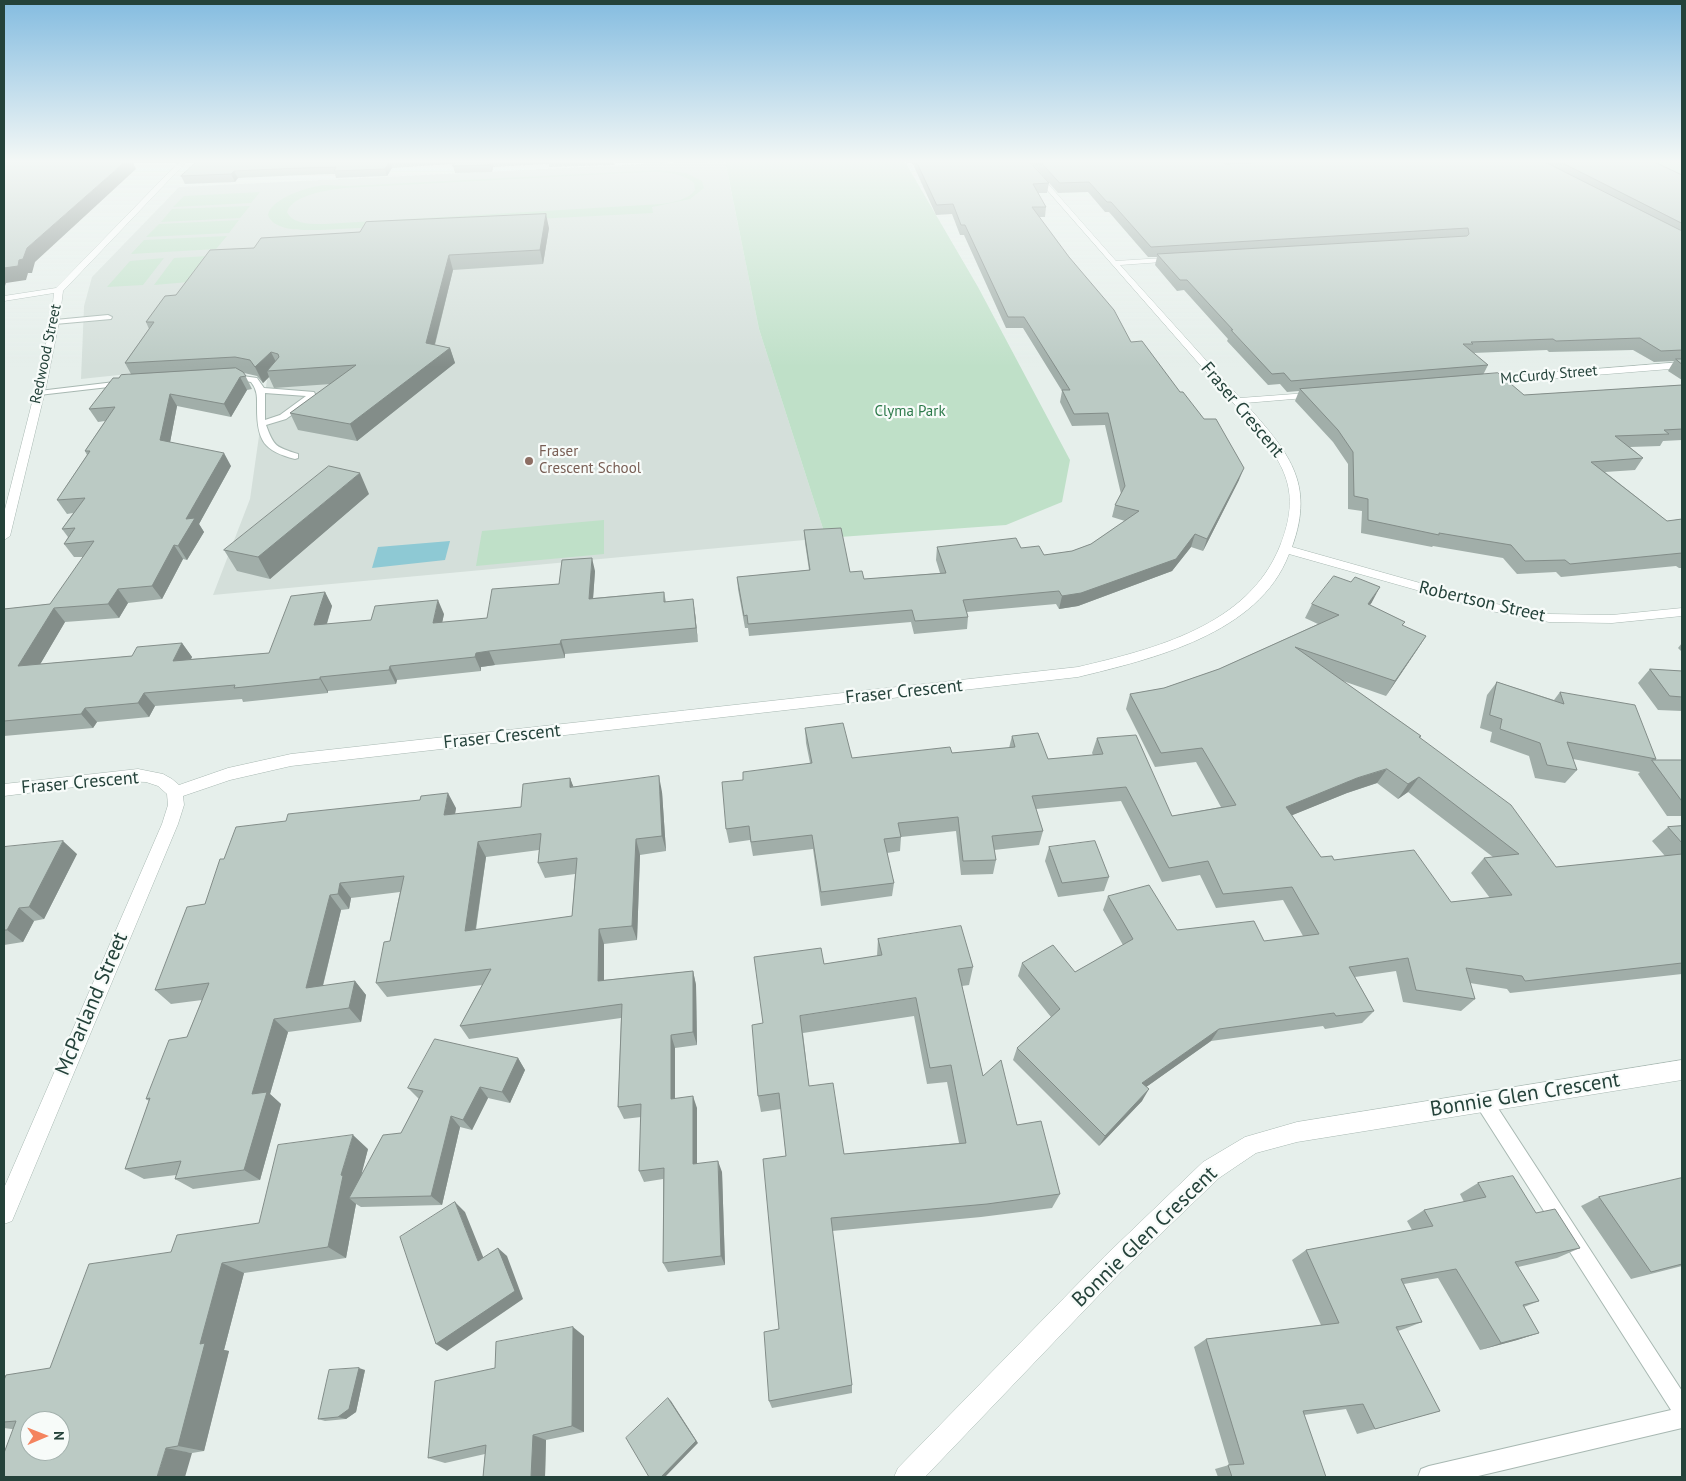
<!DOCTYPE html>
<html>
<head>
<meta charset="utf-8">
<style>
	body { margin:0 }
	#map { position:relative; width:1686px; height:1481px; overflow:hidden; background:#e6efeb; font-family:"PT Sans",sans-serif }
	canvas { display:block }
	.frame { position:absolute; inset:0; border:5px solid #24423a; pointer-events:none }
	.north { position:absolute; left:20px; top:1411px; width:50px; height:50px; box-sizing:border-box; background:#f7fbf9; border:1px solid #a3b1ad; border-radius:50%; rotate:89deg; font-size:14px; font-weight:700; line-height:20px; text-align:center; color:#24423a }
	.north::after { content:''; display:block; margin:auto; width:18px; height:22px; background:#f4845f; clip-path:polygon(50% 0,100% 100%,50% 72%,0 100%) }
</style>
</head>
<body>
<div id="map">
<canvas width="1686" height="1481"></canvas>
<div class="frame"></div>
<div class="north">N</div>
</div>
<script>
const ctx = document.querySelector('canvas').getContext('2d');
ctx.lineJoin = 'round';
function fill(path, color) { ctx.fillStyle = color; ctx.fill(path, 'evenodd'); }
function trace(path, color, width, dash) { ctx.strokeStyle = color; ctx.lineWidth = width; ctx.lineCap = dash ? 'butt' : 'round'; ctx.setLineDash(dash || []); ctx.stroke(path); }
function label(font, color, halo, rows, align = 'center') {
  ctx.font = font + ' "PT Sans",sans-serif'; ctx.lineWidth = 4.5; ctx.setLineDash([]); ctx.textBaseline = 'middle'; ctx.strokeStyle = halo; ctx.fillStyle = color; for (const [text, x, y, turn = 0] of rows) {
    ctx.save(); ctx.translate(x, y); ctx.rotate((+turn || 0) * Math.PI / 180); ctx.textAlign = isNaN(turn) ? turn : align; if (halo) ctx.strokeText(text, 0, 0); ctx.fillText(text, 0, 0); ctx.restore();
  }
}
const built = new Path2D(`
	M725 160 759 329 826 538 213 595 250 499 270 359 81 379 84 306 92 277 179 187Z`);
const green = new Path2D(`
	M725 160H904L978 287 1070 460 1062 502 1006 525 826 538 759 329Z
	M1630 160H1682V184Z
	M659 170 686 173 702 181 704 188 690 199 652 207 653 213 320 230C305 230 274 232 268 215 271 198 310 186 325 185 333 185 341 186 349 186ZM648 172C663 172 681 172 694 183L695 190C688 200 674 202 662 204L325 224C313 224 293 225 287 212 292 195 328 190 344 188Z
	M260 192 251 203 173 207 184 196Z
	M250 206 240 218 161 222 172 209Z
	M239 220 229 233 146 237 159 224Z
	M227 236 216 249 131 254 144 240Z
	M208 256 189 282 154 285 174 258Z
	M164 258 143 285 107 287 130 261Z
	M604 520V554L476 566 482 531Z`);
const water = new Path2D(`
	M450 541 445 560 372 568 378 547Z`);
const lane = new Path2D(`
	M108 315 112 317 111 319 55 324 51 322 55 320Z
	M228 374 257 378 264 388 314 392 316 396 315 398 286 419 266 425C274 447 276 447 298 454V458L295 459C264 451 257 441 257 408 257 398 258 391 251 382L228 378ZM265 393 306 396 280 415 265 420Z
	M123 381H126V385L39 395 35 393 39 391Z
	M1484 1094 1490 1096 1682 1391V1428L1474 1477H1418L1421 1469 1429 1466 1671 1410 1478 1108 1476 1102 1478 1096Z`);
const street = new Path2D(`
	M181 160H188L63 291 59 322 46 387 10 536 4 540V513L36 387 51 322 54 293 4 301V296L56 288Z
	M1021 160H1027L1116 261 1179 257 1180 259 1176 261 1120 265 1240 398 1321 392 1322 394 1317 397 1245 403C1287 451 1316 482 1292 547L1491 603 1549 614 1612 615 1682 608V616L1612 623 1549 622 1491 611 1289 554C1259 634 1152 659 1078 677L291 766 230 780 183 796 184 805 178 824 12 1221 4 1224V1188L162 824 168 805 167 794 158 786 146 782 122 781 4 796V784L138 769 163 774 172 779 179 785 228 768 291 754 1078 667C1154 649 1248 626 1280 546 1302 491 1285 465 1250 422Z
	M1682 362V368L1484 384 1479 381 1484 378Z
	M1682 1060V1080L1297 1142 1256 1153 1219 1178 1121 1272 925 1477H894L898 1468 1105 1256 1203 1162 1245 1137 1297 1122Z`);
const wall = new Path2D(`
	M199 160H615L614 165 549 167V164L493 167 492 172 455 173 453 166V164L392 168 387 176 336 178 335 174 304 175 238 178 235 182 185 184 181 176Z
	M673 160H710V162L673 163Z
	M907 160H1028L1049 183 1047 193H1038L1046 207 1045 217H1039L1131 342 1239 480 1203 551 1191 547 1172 571 1078 606 1059 609 1056 604 967 612 968 617 967 629 914 634 911 622 749 636 748 628H745L738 589 737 577 809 570 805 543 804 530 850 572 864 579 940 573 936 560 937 547 1021 548 1044 555 1072 551 1091 544 1125 521 1112 517 1115 505 1121 494 1105 425 1072 426 1060 402 1062 391 1023 328H1006L964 235H960L952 214 936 215 911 160Z
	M1029 160H1650L1682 175V380L1668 371 1674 361 1654 362 1633 350 1549 352 1547 350 1473 353 1488 365 1483 375 1524 395 1682 385V440L1663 441 1660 446 1630 447 1643 458 1635 470 1605 472 1667 521 1682 519V568H1679L1676 566 1561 577 1556 572 1517 574 1503 558 1433 546 1432 547 1361 533 1362 511 1348 509V464L1333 442 1295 401 1299 391 1287 392 1280 384 1268 385 1227 341 1228 339 1184 290 1177 291 1155 265 1157 257H1148L1109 212H1105L1088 192 1058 193Z
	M549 228 543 264 453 270 435 345 450 348 455 363 357 441 298 430 290 413 331 384 274 388 269 377 263 383 257 376 244 373 252 389 247 390 231 417 177 406 170 442 231 466 199 524 204 532 187 560 183 559 162 599 128 603 119 618 65 622 40 664 132 656 182 643 192 657 191 659 269 653 325 592 332 606 327 624 444 614 442 623 487 618 559 584 595 571 593 598 664 592 666 602 695 613 698 642 565 654V658L495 665 481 667V671L397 680 396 684 328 691V693L243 702 242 699 155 706 149 717 97 722 93 728 4 736V609L50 604 84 557H74L64 544 68 537 62 529 73 513 67 514 57 500 87 455 85 451 105 421 98 422 89 409 119 378 131 374 125 363 149 329 146 322 176 295Z
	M369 494 270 579 237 571 224 550Z
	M1372 602 1370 605 1405 622 1402 626 1426 636 1386 696 1343 681 1421 736 1420 738 1556 867 1665 856 1652 841 1668 827 1682 826V974L1510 993 1507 989 1470 983 1475 999 1461 1011 1403 1002 1396 971 1355 977 1374 1011 1362 1023 1325 1029 1323 1026 1211 1041 1146 1087 1142 1101 1099 1146 1013 1060 1017 1048 1051 1017 1018 976 1022 963 1075 972 1123 945 1103 910 1108 896 1177 930 1264 941 1303 936 1283 900 1216 908 1200 875 1162 882 1121 801 1036 809 1043 831 1039 845 994 850 996 860 993 874 961 875 956 831 901 837 900 851 887 853 894 883 892 896 821 906 813 849 753 856 750 840 729 843 726 829 743 780 810 763 806 743 805 728 852 758 952 753 1009 748 1012 736 1048 759 1093 755 1092 753 1097 738 1172 816 1221 807 1196 762 1155 767 1126 709 1130 694 1164 688 1219 669 1318 624 1305 618 1312 604ZM1377 783 1398 799 1408 792 1493 857 1484 858 1471 873 1490 898 1451 902 1334 860 1321 857 1292 815 1347 793Z
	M1682 643V652L1678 648Z
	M1650 669 1682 671V711L1658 710 1638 683Z
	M1497 682 1554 700 1560 692 1656 759V760H1682V816H1667L1638 774 1640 772 1573 759 1577 770 1565 783 1535 778 1529 756 1490 742 1492 732 1480 728 1487 695Z
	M570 778 573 787 662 792 666 851 640 855 637 940 604 944V980L693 971 696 985 697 1045 675 1048V1099L697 1108V1164L722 1172 725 1265 668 1272 663 1263V1179L644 1182 639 1171 641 1117 624 1119 618 1107 621 1018 469 1039 460 1026 482 985 387 997 376 983 390 941 400 892 351 898 349 909 341 910 323 986 355 981 366 995 361 1022 288 1032 270 1094 281 1104 260 1180 193 1189 175 1179 176 1175 144 1179 125 1169 149 1101 146 1099 187 1037 202 1000 171 1004 155 990 205 904 224 859 456 808 455 814 521 807ZM539 850 538 863 545 878 575 874 572 916 476 930 486 857Z
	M4 847 77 854 44 919 34 921 23 942 4 945Z
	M1049 847 1109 877 1104 891 1058 897 1045 861Z
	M878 939 973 967 969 985 962 986 983 1076 1017 1125 1060 1194 1052 1208 981 1217 832 1231 852 1385V1393L772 1408 769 1401 779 1329 786 1156 781 1109 761 1112 758 1096 824 964 877 956ZM914 1016 927 1084 947 1082 959 1143 844 1154 809 1086 803 1033Z
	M518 1058 525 1070 510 1103 488 1098 472 1130 460 1127 442 1205 361 1207 356 1204 346 1258 244 1273 224 1350 229 1351 204 1451 192 1453 4 1428V1380L50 1368 171 1252 259 1223 368 1149 361 1174 401 1133 419 1099 408 1088Z
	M1682 1178V1266L1631 1279 1581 1206 1599 1197Z
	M1478 1183 1536 1213 1580 1248 1557 1258 1518 1267 1539 1301 1524 1307 1539 1333 1517 1340 1480 1350 1438 1278 1404 1284 1422 1322 1404 1329 1398 1331 1440 1411 1357 1434 1346 1409 1304 1415 1326 1477H1218L1215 1469 1229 1465 1194 1347 1206 1339 1321 1325 1292 1260 1306 1250 1412 1230 1407 1221 1424 1210 1464 1202 1460 1194Z
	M584 1336V1432L546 1440 545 1477H483L485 1454 445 1463 428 1458 495 1368Z
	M365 1370 356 1412 346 1419 325 1421 318 1419Z`);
const shadedWall = new Path2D(`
	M127 160H132L136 169 35 262 32 273H28L26 280 6 283 4 289V268Z
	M492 160 493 167 492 172 490 165Z
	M390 161 392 168 387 176 385 169Z
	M234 171 238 178 235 182 231 174Z
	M546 214 549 228 543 264 540 250Z
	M449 255 453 270 431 359 426 343Z
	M450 348 455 363 357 441 350 424Z
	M271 352 279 368 267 371 269 377 263 383 255 367Z
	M240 377 247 390 231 417 224 404Z
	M170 394 177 406 168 453 160 440Z
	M224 453 231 466 199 524 204 532 187 560 178 546 186 519Z
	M1244 468 1239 480 1203 551 1207 539Z
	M360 473 369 494 270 579 258 557Z
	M1195 534 1191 547 1172 571 1078 606 1059 609 1062 596Z
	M174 545 183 559 162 599 152 586Z
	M592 558 595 571 592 613 589 599Z
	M1380 587 1372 602 1360 619 1368 604Z
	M118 589 128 603 119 618 108 604Z
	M325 592 332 606 322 639 314 625Z
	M693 599 695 613 698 642 696 628Z
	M438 600 444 614 439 637 433 623Z
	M54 608 65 622 31 680 18 666Z
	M1426 636 1417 650 1386 696 1395 681Z
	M561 640 565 654V658L560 644Z
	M182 643 192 657 183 675 173 661Z
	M489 651 495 665 481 667V671L475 657 476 653Z
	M390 666 397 680 396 684 389 670Z
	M320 677 328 691V693L320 679Z
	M144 693 155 706 149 717 138 703Z
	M85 708 97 722 93 728 81 714Z
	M1387 769 1377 783 1347 793 1278 821 1286 807 1357 778Z
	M659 776 662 792 666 851 662 836Z
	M1419 777 1408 792 1398 799 1408 784Z
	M570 778 576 793 570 787Z
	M448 793 456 808 452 831 444 815Z
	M636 839 640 855 637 940 632 926Z
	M63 841 77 854 44 919 29 907Z
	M478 842 486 857 473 946 465 931Z
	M340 883 351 898 349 909 338 894Z
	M330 895 341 910 319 1001 306 988Z
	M19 908 34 921 23 942 7 930Z
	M599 929 604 944V995L598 981Z
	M693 971 696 985 697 1045 693 1032Z
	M355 981 366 995 361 1022 349 1008Z
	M274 1019 288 1032 270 1094 281 1104 260 1180 244 1170 252 1094Z
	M1219 1029 1211 1041 1135 1095 1142 1083Z
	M671 1035 675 1048V1111L671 1099Z
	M518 1058 525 1070 510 1103 502 1092Z
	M480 1087 488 1098 472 1130 463 1120Z
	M1149 1089 1142 1101 1099 1146 1105 1136Z
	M693 1096 697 1108V1175L693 1164Z
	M451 1116 460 1127 442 1205 431 1196Z
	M353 1135 368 1149 358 1188 349 1198 356 1204 346 1258 328 1247 341 1175Z
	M718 1161 722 1172 725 1265 721 1256Z
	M455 1202 465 1212 488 1269 478 1261Z
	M498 1248 507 1256 523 1299 447 1351 436 1344Z
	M222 1263 244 1273 224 1350 229 1351 204 1451 178 1446 200 1344Z
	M573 1327 584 1336V1432L572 1426Z
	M1539 1333 1517 1340 1480 1350 1501 1343Z
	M359 1368 365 1370 356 1412 346 1419 338 1417Z
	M668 1398 671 1401 698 1443 665 1477H661Z
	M533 1435 546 1440 545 1477H531Z
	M166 1448 192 1453 185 1477H157Z`);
const building = new Path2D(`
	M4 160H127L27 248 23 259 19 260 18 266 4 268Z
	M199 160H401L390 161 385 169 334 171 336 167 301 168 234 171 231 174 181 176Z
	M456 160H491L490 165 453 166Z
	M916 160H1028L1049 183 1033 184 1046 207H1032L1069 257 1114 310 1131 342 1142 341 1180 392H1183L1204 419H1216L1244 468 1207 539 1195 534 1176 559 1081 593 1062 596 1059 591 963 600 968 617 915 621 912 610 748 624 747 615 744 616 737 577 810 570 804 530 841 528 850 572 862 571 864 579 946 573 937 547 1016 538 1021 548 1039 546 1044 555 1072 551 1091 544 1139 511 1115 505 1125 486 1108 413 1074 414 1062 390H1070L1024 317H1008L965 225H961L953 204 937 205Z
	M1039 160H1221L1220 161 1225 164 1313 160H1541L1682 231V350L1661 351 1640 338 1556 341 1553 339 1471 342 1473 344H1463L1488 365 1291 381 1284 373 1272 374 1231 330H1233L1187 280H1180L1157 254 1467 236 1469 234 1468 228 1151 247 1111 202H1107L1089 182 1060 183Z
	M1557 160H1650L1682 175V223Z
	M546 214 540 250 449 255 426 343 450 348 350 424 290 413 356 365 267 371 279 357 278 354 271 352 255 367 250 360 235 357 125 363 154 322H146L165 296 176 295 210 250 254 248 261 238 360 232 366 222Z
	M1676 359H1682V364Z
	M236 368 243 372 246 376 240 377 224 404 170 394 160 440 224 453 186 519 195 518 178 546 174 545 152 586 118 589 108 604 54 608 18 666 132 656 137 647 182 643 173 661 269 653 291 596 325 592 314 625 371 620 375 606 438 600 433 623 487 618 492 589 559 584 562 560 592 558 589 599 664 592V602L693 599 696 628 561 640 560 644 489 651 476 653 475 657 390 666 389 670 320 677V679L234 688 235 685 144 693 138 703 85 708 81 714 4 721V609L50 604 94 541 64 544 75 528 62 529 85 498 57 500 90 451H85L115 407 89 409 113 378H119L121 375Z
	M1498 373 1524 395 1682 385V429L1664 430 1669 434 1615 436 1643 458 1591 462 1667 521 1682 519V553L1570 564 1565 560 1525 561 1511 545 1439 533V535L1368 520V499L1354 496 1353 452 1338 430 1300 389Z
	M329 466 360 473 258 557 224 550Z
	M1334 576 1351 582 1355 577 1380 587 1368 604 1405 622 1402 625 1426 636 1395 681 1295 647 1421 736 1419 737 1511 805 1556 867 1682 854V963L1525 981 1522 976 1466 968 1475 999 1416 990 1408 958 1349 967 1374 1011 1336 1016 1334 1013 1219 1029 1142 1083 1149 1089 1105 1136 1017 1048 1060 1009 1022 963 1053 945 1075 972 1133 939 1108 896 1149 885 1177 930 1254 921 1264 941 1319 934 1292 887 1223 894 1208 861 1169 868 1126 787 1032 796 1043 831 992 836 996 860 963 861 958 817 898 823 901 837 884 839 894 883 821 892 812 835 751 842 749 826 726 829 722 782 743 780V772L812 763 805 728 843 723 852 758 950 747 952 753 1015 747 1012 736 1038 733 1048 759 1103 754 1097 738 1136 735 1172 816 1236 805 1202 748 1161 753 1130 694 1164 688 1219 669 1339 615 1312 604ZM1387 769 1408 784 1419 777 1519 854 1484 858 1512 895 1451 902 1414 850 1334 860 1332 856 1321 857 1286 807 1357 778Z
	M1650 669 1682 671V697L1670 696Z
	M1497 682 1564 704 1560 692 1635 705 1656 759 1567 742 1577 770 1547 765 1540 743 1500 729 1502 719 1490 715Z
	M1652 760H1682V801Z
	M659 776 662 836 636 839 632 926 599 929 598 981 693 971V1032L671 1035V1099L693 1096V1164L718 1161 721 1256 663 1263 664 1168 639 1171 641 1104 618 1107 622 1004 460 1026 491 969 376 983 384 942 390 941 404 876 340 883 338 894 330 895 306 988 355 981 349 1008 274 1019 252 1094 267 1092 244 1170 175 1179 181 1161 125 1169 150 1098 146 1099 169 1040 187 1037 209 983 155 990 187 907 205 904 220 859H224L236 827 286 821 288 814 420 800 421 796 448 793 444 815 521 807 523 784 570 778V787ZM541 834 538 863 577 858 572 916 465 931 478 842Z
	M1682 826V843L1668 827Z
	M63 841 29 907 19 908 7 930H4V847Z
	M1095 841 1109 877 1062 883 1049 847Z
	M961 926 973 967 958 969 983 1076 1001 1060 1017 1125 1041 1121 1060 1194 987 1204 831 1218 852 1385 769 1401 764 1332 779 1329 763 1159 786 1156 779 1093 758 1096 752 1025 763 1023 754 957 821 948 824 964 882 955 878 939ZM916 998 930 1068 951 1065 966 1143 844 1154 833 1083 809 1086 800 1016Z
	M435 1039 518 1058 502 1092 480 1087 463 1120 451 1116 431 1196 349 1198 383 1135 401 1133 423 1091 408 1088Z
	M353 1135 341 1175 343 1176 328 1247 222 1263 200 1344 205 1343 178 1446 166 1448 157 1477H4V1453L16 1421 4 1422V1380L6 1375 50 1368 89 1264 171 1252 177 1235 259 1223 278 1145ZM30 1421H60V1451H30Z
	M1513 1176 1536 1213 1555 1209 1580 1248 1515 1262 1539 1301 1523 1305 1539 1333 1501 1343 1456 1269 1401 1279 1422 1322 1396 1327 1440 1411 1375 1429 1363 1404 1303 1411 1326 1477H1232L1228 1465 1244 1464 1206 1339 1339 1323 1306 1250 1433 1226 1424 1210 1486 1197 1478 1183Z
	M1682 1178V1264L1651 1272 1599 1197Z
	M455 1202 478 1261 498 1248 515 1291 436 1344 400 1237Z
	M573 1327 572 1426 533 1435 531 1477H483L486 1445 428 1458 435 1381 495 1368 496 1342Z
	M359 1368 349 1409 338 1417 318 1419 329 1370Z
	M668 1398 696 1441 661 1477H649L626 1438Z`);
const markers = [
	[529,461,5,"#8d6e63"]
];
const farStreetnames = [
	["Redwood Street",46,354,-78],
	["McCurdy Street",1549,375,-5]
];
const farParknames = [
	["Clyma Park",910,412]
];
const farEducationnames = [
	["Fraser",539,452],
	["Crescent School",539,469]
];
const streetNames = [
	["Fraser Crescent",1242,410,50],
	["Robertson Street",1482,602,13],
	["Fraser Crescent",904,692,-6],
	["Fraser Crescent",502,737,-6],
	["Fraser Crescent",80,783,-5]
];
const nearStreetnames = [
	["McParland Street",92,1004,-67],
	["Bonnie Glen Crescent",1525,1095,-9],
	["Bonnie Glen Crescent",1145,1237,-44]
];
fill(built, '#d4dfda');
fill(green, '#bfe0c8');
fill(water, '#8ec9d4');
trace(lane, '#a8b8b2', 2);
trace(street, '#a8b8b2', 1);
fill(lane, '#fff');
fill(street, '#fff');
fill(wall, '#a1aea9');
fill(shadedWall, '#838d89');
fill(building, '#bbcac4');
trace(building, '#838d89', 1);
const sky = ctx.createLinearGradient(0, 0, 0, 367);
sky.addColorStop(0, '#84bce0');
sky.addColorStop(0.44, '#f4f8f6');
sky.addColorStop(1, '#f4f8f600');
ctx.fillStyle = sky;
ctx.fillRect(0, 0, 1686, 367);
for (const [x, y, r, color] of markers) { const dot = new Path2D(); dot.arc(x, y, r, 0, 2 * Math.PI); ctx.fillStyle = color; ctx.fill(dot); trace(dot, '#f7fbf9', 2); }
label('15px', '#24423a', '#f7fbf9', farStreetnames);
label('15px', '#2d7a4b', '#f7fbf9', farParknames);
label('15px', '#785e54', '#f7fbf9', farEducationnames, 'left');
label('18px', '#24423a', '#f7fbf9', streetNames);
label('21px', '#24423a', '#f7fbf9', nearStreetnames);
</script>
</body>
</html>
